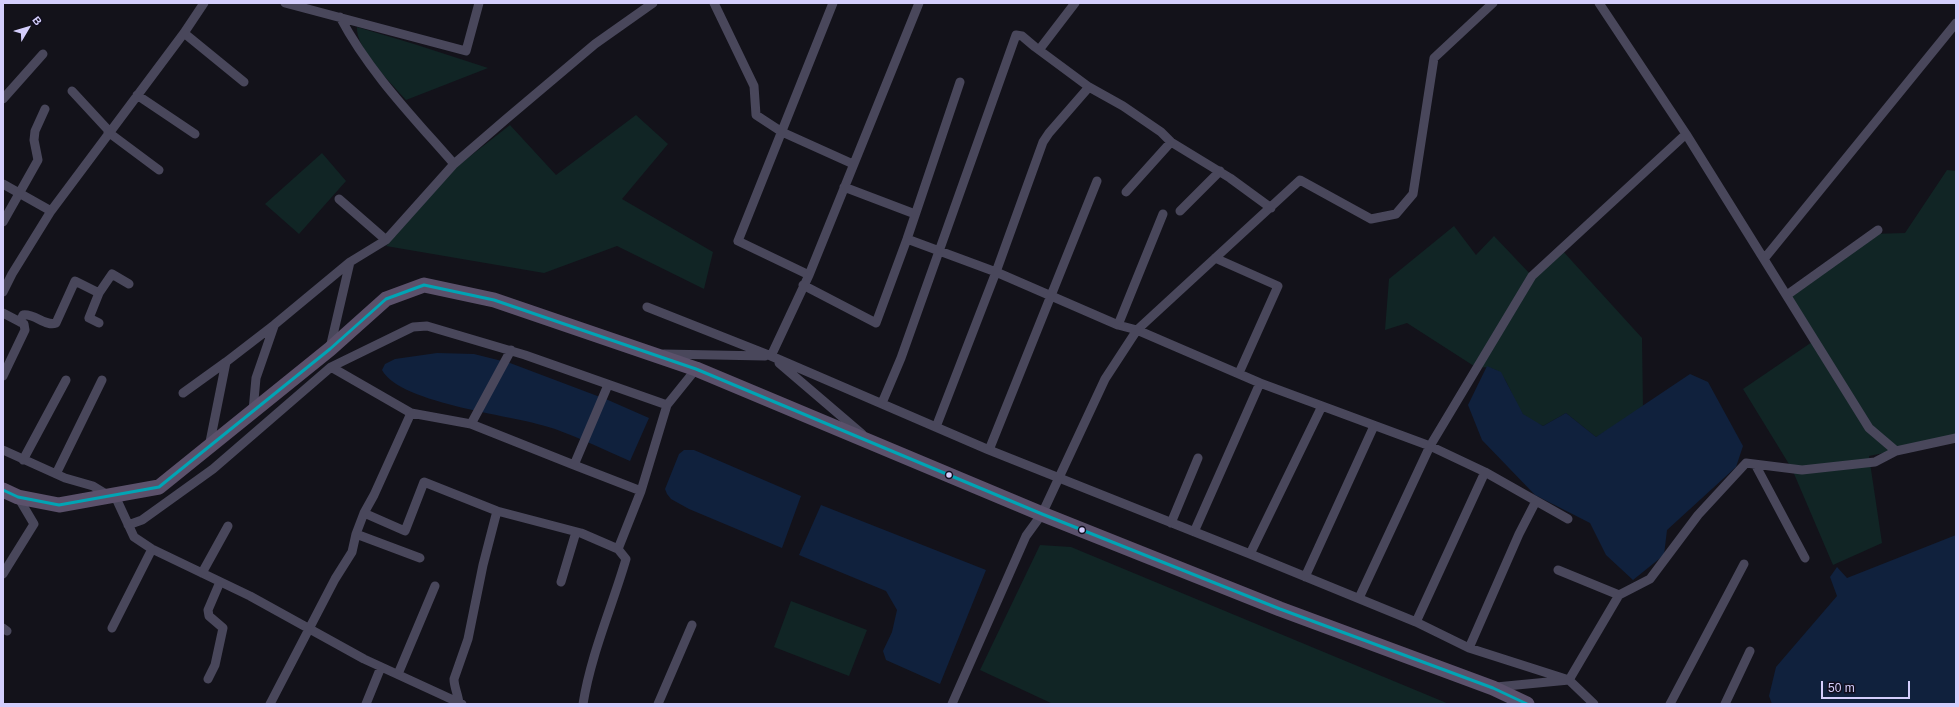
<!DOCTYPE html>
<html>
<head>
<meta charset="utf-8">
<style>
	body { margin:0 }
	#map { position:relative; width:1959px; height:707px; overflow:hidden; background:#13121a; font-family:Arial,sans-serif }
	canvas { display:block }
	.frame { position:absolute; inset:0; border:4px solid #d4cefc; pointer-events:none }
	.north { position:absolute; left:8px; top:8px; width:40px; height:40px; -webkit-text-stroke:3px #110e1e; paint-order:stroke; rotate:52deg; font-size:11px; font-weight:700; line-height:16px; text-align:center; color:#d4cefc }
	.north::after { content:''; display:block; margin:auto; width:14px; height:18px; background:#d4cefc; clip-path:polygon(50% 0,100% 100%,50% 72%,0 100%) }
	.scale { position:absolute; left:1821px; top:681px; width:89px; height:18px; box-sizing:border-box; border:2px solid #d4cefc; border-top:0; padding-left:5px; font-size:12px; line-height:14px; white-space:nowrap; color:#d4cefc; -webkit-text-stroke:3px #110e1e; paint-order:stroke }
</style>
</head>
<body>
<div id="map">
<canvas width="1959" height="707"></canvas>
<div class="frame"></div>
<div class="north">B</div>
<div class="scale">50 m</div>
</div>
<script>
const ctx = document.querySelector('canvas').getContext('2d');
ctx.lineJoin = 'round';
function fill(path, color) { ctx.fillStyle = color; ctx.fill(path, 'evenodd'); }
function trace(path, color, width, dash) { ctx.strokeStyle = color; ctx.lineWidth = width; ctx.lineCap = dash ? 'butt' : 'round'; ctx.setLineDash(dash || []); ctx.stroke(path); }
const green = new Path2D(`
	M357 27 414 44 488 68 406 100C392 84 355 48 357 27Z
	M636 115 668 144 622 199 713 252 704 289 617 246 544 273 386 246 455 168 510 125 556 175Z
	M322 153 346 181 299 234 265 204Z
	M1947 170 1956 171V438L1869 456 1882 543 1833 565 1792 469 1743 389 1815 340 1787 295 1872 234 1905 233Z
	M1454 226 1476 255 1494 236 1532 276 1561 249 1642 338 1643 410 1596 437 1566 413 1543 426C1537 423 1526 419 1522 413 1508 394 1508 362 1477 368L1407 323 1385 330 1389 279Z
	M1040 545 1071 547 1449 704H1053L980 670Z
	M791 601 867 630 849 676 774 647Z`);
const water = new Path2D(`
	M437 353 474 354 510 363 608 400 649 418 630 461C605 450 580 438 555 429 517 415 401 405 382 370L385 364 395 359Z
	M1487 366 1501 372 1523 414 1543 426 1566 413 1596 437 1690 374 1708 382 1743 446 1736 467 1667 530 1664 555 1633 580 1606 555 1590 523 1535 495 1482 440 1468 405Z
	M684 450H694L801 496 782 548 689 509 671 499 667 494 665 489 679 454Z
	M821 505 986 570 940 684 886 660 883 651 892 632 897 610 886 591 799 555Z
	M1956 535V704H1772L1769 696 1776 667 1837 596 1830 577 1837 567 1847 578Z`);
const minor = new Path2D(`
	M285 3 466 51 479 3
	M714 3 754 86 756 115 782 132 853 164
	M1599 3 1686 134 1869 428 1896 451 1956 438
	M340 17C369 72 413 117 454 164
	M184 33 244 82
	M1039 50 1075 3
	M72 91 109 131
	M137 95 195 134
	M3 99 43 54
	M108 132 159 170
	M3 184 51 211
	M844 187 915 214
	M1126 192 1171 142
	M339 199 386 240
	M1180 211 1220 171
	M3 222 38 160 34 140 35 131 45 109
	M907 239 996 272 1118 325 1137 330 1260 383 1430 446 1485 472 1568 519
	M1215 258 1278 286 1239 373
	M1764 259 1956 23
	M809 275 738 241 833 3
	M803 285 876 323 907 239 960 82
	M3 292 12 274 51 211 184 33 204 3
	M99 293 112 274 129 284
	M1787 295 1878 230
	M647 307 771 356 989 450 1250 554 1416 622 1469 648 1569 680 1594 704
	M3 313 24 324 25 330 3 376
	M20 322 23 315C34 313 46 327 56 323L75 281 99 293 89 318 99 323
	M1118 325 1163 214
	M330 348 350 262 386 240 454 164 505 120 595 44 653 3
	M664 354 765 356
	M771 356 809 275 919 3
	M779 363 862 434
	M331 367 411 413 471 424 574 465
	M608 385 574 465 641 491
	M183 393 226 362
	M882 403 901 358 1016 35 1022 36 1035 47 1089 87 1123 106 1161 132 1171 142 1230 178 1271 208
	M253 411 256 378 274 326
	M471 424 511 350
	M936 427 996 272 1043 142 1049 133 1089 87
	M209 447 226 362 274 325 350 262
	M3 450 65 478 93 486 111 497
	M989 450 1097 181
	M23 460 66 380
	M1756 466 1805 558
	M56 474 102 380
	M115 496 134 537 152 549 250 596 364 659 462 704
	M364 513 405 531 424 482 497 511 581 533 618 549
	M1171 523 1198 458
	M128 525 142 520 213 469 331 367 413 327 427 326 525 355 667 405
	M1194 532 1260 383
	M356 534 420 558
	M1250 554 1322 406
	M1558 570 1619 595
	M202 573 228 526
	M3 574 34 524 18 497
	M1305 577 1374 426
	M561 582 576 532
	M1359 598 1430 446 1532 276 1686 134
	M1416 622 1485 472
	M3 628 7 631
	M112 628 152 549
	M1469 648 1519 534 1536 501
	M398 674 435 586
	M208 679 215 665 223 628 209 616 208 610 220 582
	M1496 687 1569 680 1619 595 1650 579 1698 515 1746 463 1802 470 1875 462 1896 451
	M459 703C458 694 454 687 454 679L468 639 483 565 497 511
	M270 704 335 579 352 552 356 534 364 513 374 495 411 413
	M366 704 381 667
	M583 704C591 654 612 607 626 559L618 549 641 491 667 405 696 369
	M658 704 692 625
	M952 704 1026 536 1042 514 1105 379 1137 330 1300 180 1371 219 1396 214 1413 194 1434 58 1493 3
	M1670 704 1744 564
	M1725 704 1750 651`);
const primary = new Path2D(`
	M3 490 18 497 59 505 159 487 330 349 386 299 424 285 494 300 696 369 1042 514 1280 609 1493 688 1527 704`);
const bus1 = new Path2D(`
	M3 490 18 497 59 505 159 487 330 349 386 299 424 285 494 300 696 369 1042 514 1280 609 1493 688 1527 704`);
const markers = [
	[949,475,3.5,"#d4cefc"],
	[1082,530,3.5,"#d4cefc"]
];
fill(green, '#112525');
fill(water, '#10213d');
trace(minor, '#49475b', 9);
trace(primary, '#5b516b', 15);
trace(bus1, '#00a4b4', 3);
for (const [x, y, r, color] of markers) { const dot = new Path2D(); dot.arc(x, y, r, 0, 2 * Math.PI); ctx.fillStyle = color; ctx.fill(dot); trace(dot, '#110e1e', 1.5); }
</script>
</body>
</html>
